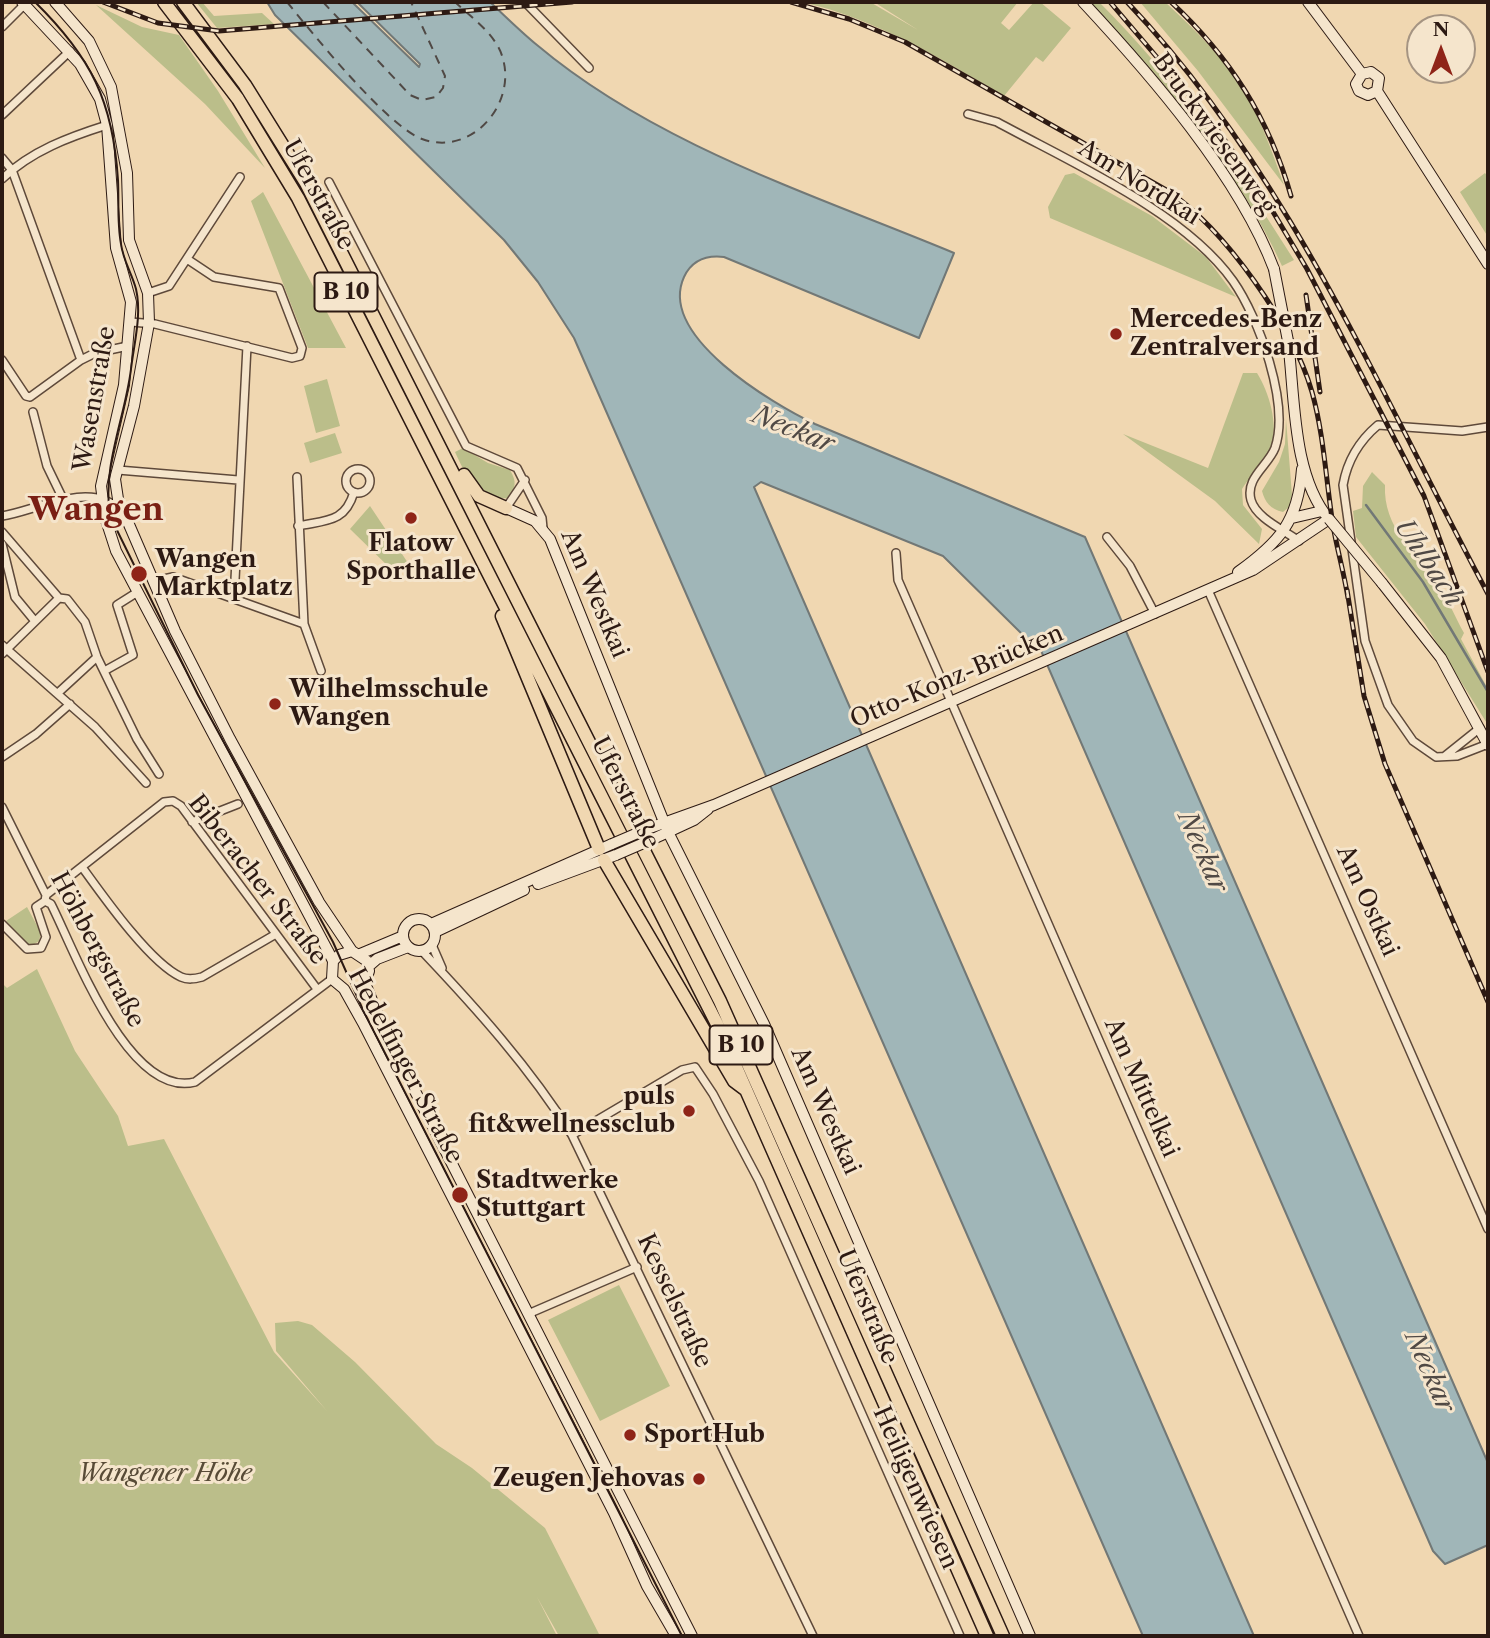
<!DOCTYPE html>
<html>
<head>
<meta charset="utf-8">
<style>
	body { margin:0 }
	#map { position:relative; width:1490px; height:1638px; overflow:hidden; background:#f0d7b1; font-family:"Libre Caslon Text",serif }
	canvas { display:block }
	.frame { position:absolute; inset:0; border:4px solid #2d1a13; pointer-events:none }
	.north { position:absolute; left:1406px; top:14px; width:70px; height:70px; box-sizing:border-box; background:#f5e5cc; border:2px solid #a59482; border-radius:50%; rotate:0deg; font-size:19px; font-weight:700; line-height:28px; text-align:center; color:#2d1a13 }
	.north::after { content:''; display:block; margin:auto; width:24px; height:32px; background:#8f2418; clip-path:polygon(50% 0,100% 100%,50% 72%,0 100%) }
</style>
</head>
<body>
<div id="map">
<canvas width="1490" height="1638"></canvas>
<div class="frame"></div>
<div class="north">N</div>
</div>
<script>
const ctx = document.querySelector('canvas').getContext('2d');
ctx.lineJoin = 'round';
function fill(path, color) { ctx.fillStyle = color; ctx.fill(path, 'evenodd'); }
function trace(path, color, width, dash) { ctx.strokeStyle = color; ctx.lineWidth = width; ctx.lineCap = dash ? 'butt' : 'round'; ctx.setLineDash(dash || []); ctx.stroke(path); }
function label(font, color, halo, rows, align = 'center') {
  ctx.font = font + ' "Libre Caslon Text",serif'; ctx.lineWidth = 6; ctx.setLineDash([]); ctx.textBaseline = 'middle'; ctx.strokeStyle = halo; ctx.fillStyle = color; for (const [text, x, y, turn = 0] of rows) {
    ctx.save(); ctx.translate(x, y); ctx.rotate((+turn || 0) * Math.PI / 180); ctx.textAlign = isNaN(turn) ? turn : align; if (halo) ctx.strokeText(text, 0, 0); ctx.fillText(text, 0, 0); ctx.restore();
  }
}
const green = new Path2D(`
	M196 2H202L214 16 262 13 274 24 217 28Z
	M802 2H870L918 30 874 2H1018L1001 23 1009 30 1034 2H1040L1071 28 1043 62 1036 57 1004 96C940 58 876 19 802 2Z
	M1089 2H1099C1176 78 1237 169 1294 260L1282 266C1237 167 1163 81 1089 2Z
	M1140 2H1165C1193 28 1220 54 1241 86 1260 116 1272 152 1284 185L1198 71Z
	M96 5 142 27 179 35 218 91 265 168 205 104Z
	M1074 173 1152 216 1206 257 1236 297 1050 218 1048 207 1065 175Z
	M1485 173 1488 177V237L1460 192Z
	M263 192 346 348H308L251 201Z
	M1243 373H1257C1269 392 1279 425 1271 448 1265 462 1250 476 1242 489L1243 505 1262 529 1259 544 1215 501 1123 434 1208 468Z
	M327 379 340 426 316 433 304 386Z
	M1286 419 1292 495 1289 507 1283 512C1270 509 1265 502 1262 491L1279 462 1285 444Z
	M335 433 342 453 310 463 304 443Z
	M463 448 488 463 510 470C517 482 516 487 508 498 478 501 466 476 455 452Z
	M1372 472 1385 485C1383 528 1415 552 1438 584 1448 599 1455 617 1464 633L1461 639 1488 689V725L1425 624 1356 537 1353 511 1362 508 1363 486Z
	M370 506 408 563 393 571 350 529Z
	M27 907 41 933 39 941 33 945 28 944 6 921Z
	M37 969 75 1051 118 1116 128 1146 164 1139 274 1352 327 1411 276 1351 275 1323 298 1321 312 1325 355 1362 436 1444 472 1468 545 1528 600 1636H559L537 1597 557 1636H2V983L7 988Z
	M619 1285 670 1386 600 1421 548 1320Z`);
const water = new Path2D(`
	M267 2H352L419 67 420 64 357 2H490C505 16 520 31 537 45 656 145 812 194 954 253L919 338 724 257C707 255 692 260 684 277 657 336 773 404 815 424L1085 537 1488 1463V1545L1445 1564 1433 1551 1039 646 1023 635 943 556 761 482 754 487 1254 1636H1143L574 338 538 282 504 240 275 15Z`);
const stream = new Path2D(`
	M1366 505 1423 582 1488 692`);
const ferry = new Path2D(`
	M287 2C313 34 387 126 422 139 471 157 516 105 503 59 497 35 472 18 455 2
	M323 2 410 95 422 100 436 97 443 88 445 76 411 2`);
const street = new Path2D(`
	M525 2 589 68
	M2 27 25 4
	M968 114 997 122C1072 163 1184 212 1233 281 1259 318 1290 404 1275 448 1268 466 1245 478 1251 500 1256 518 1284 530 1299 541
	M2 115 70 51
	M2 158 12 170 81 360
	M2 179C31 151 69 137 107 125
	M329 182 466 446 517 468 542 518 543 528
	M148 293 169 286 240 177
	M131 322 155 324 292 358 300 356 302 348 279 288 214 277 187 259
	M2 360 26 396 30 397 81 360 95 353 128 346
	M33 412 47 466 63 499
	M346 481a12 12 0 1 1 24 0a12 12 0 1 1-24 0Z
	M118 470 238 480
	M297 477 304 624
	M506 508 525 480
	M2 516C36 511 94 478 122 513
	M298 526C326 520 345 523 354 492
	M2 532 59 598 67 599 85 622 97 657 137 739 159 774
	M1107 537 1130 566 1155 614
	M2 544 15 597 34 620
	M896 553 898 580 1359 1636
	M154 581 173 577 304 624 321 671
	M1208 590 1488 1229
	M234 599 247 346
	M2 645 95 727 146 783
	M2 654 59 598
	M106 670 133 655 117 605 136 593
	M59 692 97 657
	M1488 744 1457 756 1436 757 1413 741 1388 705 1365 641 1343 485C1347 462 1359 441 1378 425L1462 431 1488 427
	M1445 756 1480 728
	M2 757 36 734 70 704
	M2 807 46 895 45 901 51 904C74 949 128 1099 195 1082L332 979
	M192 822 238 804
	M82 867C103 896 150 963 181 977 188 980 194 979 202 977L276 934
	M46 895 164 802 173 801 181 806 317 989
	M2 924 27 949 41 948 46 937 36 907 45 901
	M432 945 442 968
	M422 951C476 1008 530 1068 572 1135L813 1636
	M572 1135 682 1070 695 1067 713 1094 759 1181 960 1636
	M528 1314 637 1267`);
const secondary = new Path2D(`
	M22 2 80 64 100 99 107 125 116 248 131 302 124 385 101 486 105 517 116 551 328 951 333 961 332 979 344 989 363 1023 614 1513 647 1586 676 1636
	M55 2 89 41 111 87 127 173 129 240 148 293 149 323 134 406 115 479 118 499 175 631 230 739 319 902 352 951
	M1083 2C1150 74 1239 176 1274 269
	M1308 2 1362 74
	M1362 74 1371 72 1379 78 1377 91 1488 264
	M1362 74 1356 84 1359 91 1368 95 1377 91
	M506 508 535 521 550 539 668 832 764 1024 1030 1636
	M1292 518 1322 511
	M1238 572C1280 542 1298 521 1302 469
	M1382 583 1441 658 1488 745
	M647 829 714 805 1253 570 1329 519C1292 475 1295 397 1288 341
	M653 839 694 820 708 809
	M538 884 616 855
	M403 935a16 16 0 1 1 32 0a16 16 0 1 1-32 0Z
	M431 924 612 844
	M435 932 524 890
	M360 954 403 936
	M333 961 339 955 352 951 367 961 369 971 365 983 384 1030 692 1636
	M369 966 377 959 408 947`);
const highway = new Path2D(`
	M164 2 238 99 298 198 717 1024 987 1636
	M183 2 245 85 306 183 720 1001 1003 1636
	M464 475 479 496 506 508
	M502 616 599 849
	M604 860 734 1081 746 1090`);
const tram = new Path2D(`
	M35 2C91 57 113 101 118 180 119 201 117 223 121 244 123 260 132 274 136 289 142 315 134 343 131 369 125 418 102 466 110 516L198 695 333 942 363 1010 682 1636`);
const rail = new Path2D(`
	M103 2 158 23 219 31 572 2
	M791 2 849 19 905 42 1168 191C1225 229 1293 326 1312 392 1324 435 1326 481 1333 525 1337 549 1344 573 1348 598
	M1110 2 1212 122 1263 195 1307 269 1424 496 1488 672
	M1127 2C1289 173 1378 389 1488 594
	M1171 2C1230 57 1269 118 1291 196
	M1306 295 1320 392
	M1347 590 1364 696 1385 764 1488 1002`);
const secondaryBridge = new Path2D(`
	M1274 269 1288 341
	M1329 519 1382 583
	M612 844 647 829
	M616 855 653 839`);
const markers = [
	[1116,334,7,"#8f2418"],
	[411,518,7,"#8f2418"],
	[139,574,9,"#8f2418"],
	[275,704,7,"#8f2418"],
	[689,1111,7,"#8f2418"],
	[460,1195,9,"#8f2418"],
	[630,1435,7,"#8f2418"],
	[699,1479,7,"#8f2418"]
];
const shields = [
	[346,292,63],
	[741,1045,63]
];
const shieldNames = [
	["B 10",346,292],
	["B 10",741,1045]
];
const streetNames = [
	["Bruckwiesenweg",1214,134,54],
	["Am Nordkai",1139,183,32],
	["Uferstraße",318,195,61],
	["Wasenstraße",95,399,-80],
	["Am Westkai",594,594,67],
	["Otto-Konz-Brücken",957,677,-23],
	["Uferstraße",625,793,63],
	["Biberacher Straße",257,880,52],
	["Am Ostkai",1367,901,66],
	["Höhbergstraße",97,950,62],
	["Hedelfinger Straße",405,1066,62],
	["Am Mittelkai",1141,1088,66],
	["Am Westkai",825,1111,66],
	["Kesselstraße",674,1301,65],
	["Uferstraße",867,1307,67],
	["Heiligenwiesen",915,1488,66]
];
const poiNames = [
	["Mercedes-Benz",1130,320],
	["Zentralversand",1130,348],
	["Flatow",411,544,"center"],
	["Sporthalle",411,572,"center"],
	["Wangen",155,560],
	["Marktplatz",155,588],
	["Wilhelmsschule",289,690],
	["Wangen",289,718],
	["puls",675,1097,"right"],
	["fit&wellnessclub",675,1125,"right"],
	["Stadtwerke",476,1181],
	["Stuttgart",476,1209],
	["SportHub",644,1435],
	["Zeugen Jehovas",685,1479,"right"]
];
const parkNames = [
	["Wangener Höhe",165,1474]
];
const waterNames = [
	["Neckar",793,430,22],
	["Uhlbach",1428,563,56],
	["Neckar",1202,852,66],
	["Neckar",1429,1372,66]
];
const districtNames = [
	["Wangen",96,511]
];
fill(green, '#bbbe8a');
fill(water, '#a0b6b8');
trace(water, '#727876', 2);
trace(stream, '#727876', 2.5);
trace(ferry, '#504945', 2, [9, 7]);
trace(street, '#5e493a', 10);
trace(secondary, '#2d1a13', 12);
trace(highway, '#2d1a13', 15);
trace(street, '#f5e5cc', 7);
trace(secondary, '#f5e5cc', 10);
trace(highway, '#f0d7b1', 12);
trace(tram, '#2d1a13', 2);
trace(rail, '#2d1a13', 5);
trace(rail, '#f5e5cc', 2.5, [8]);
trace(secondaryBridge, '#2d1a13', 12, []);
trace(secondaryBridge, '#f5e5cc', 10);
for (const [x, y, r, color] of markers) { const dot = new Path2D(); dot.arc(x, y, r, 0, 2 * Math.PI); ctx.fillStyle = color; ctx.fill(dot); trace(dot, '#f5e5cc', 2.5); }
for (const [x, y, w] of shields) { const box = new Path2D(); box.roundRect(x - w / 2, y - 19.5, w, 39, 5); ctx.fillStyle = '#f5e5cc'; ctx.fill(box); trace(box, '#2d1a13', 2); }
label('bold 23px', '#2d1a13', null, shieldNames);
label('24px', '#2d1a13', '#f5e5cc', streetNames);
label('bold 24px', '#2d1a13', '#f5e5cc', poiNames, 'left');
label('italic 24px', '#584b37', '#f5e5cc', parkNames);
label('italic 26px', '#504945', '#f5e5cc', waterNames);
label('bold 32px', '#7a1f14', '#f5e5cc', districtNames);
</script>
</body>
</html>
